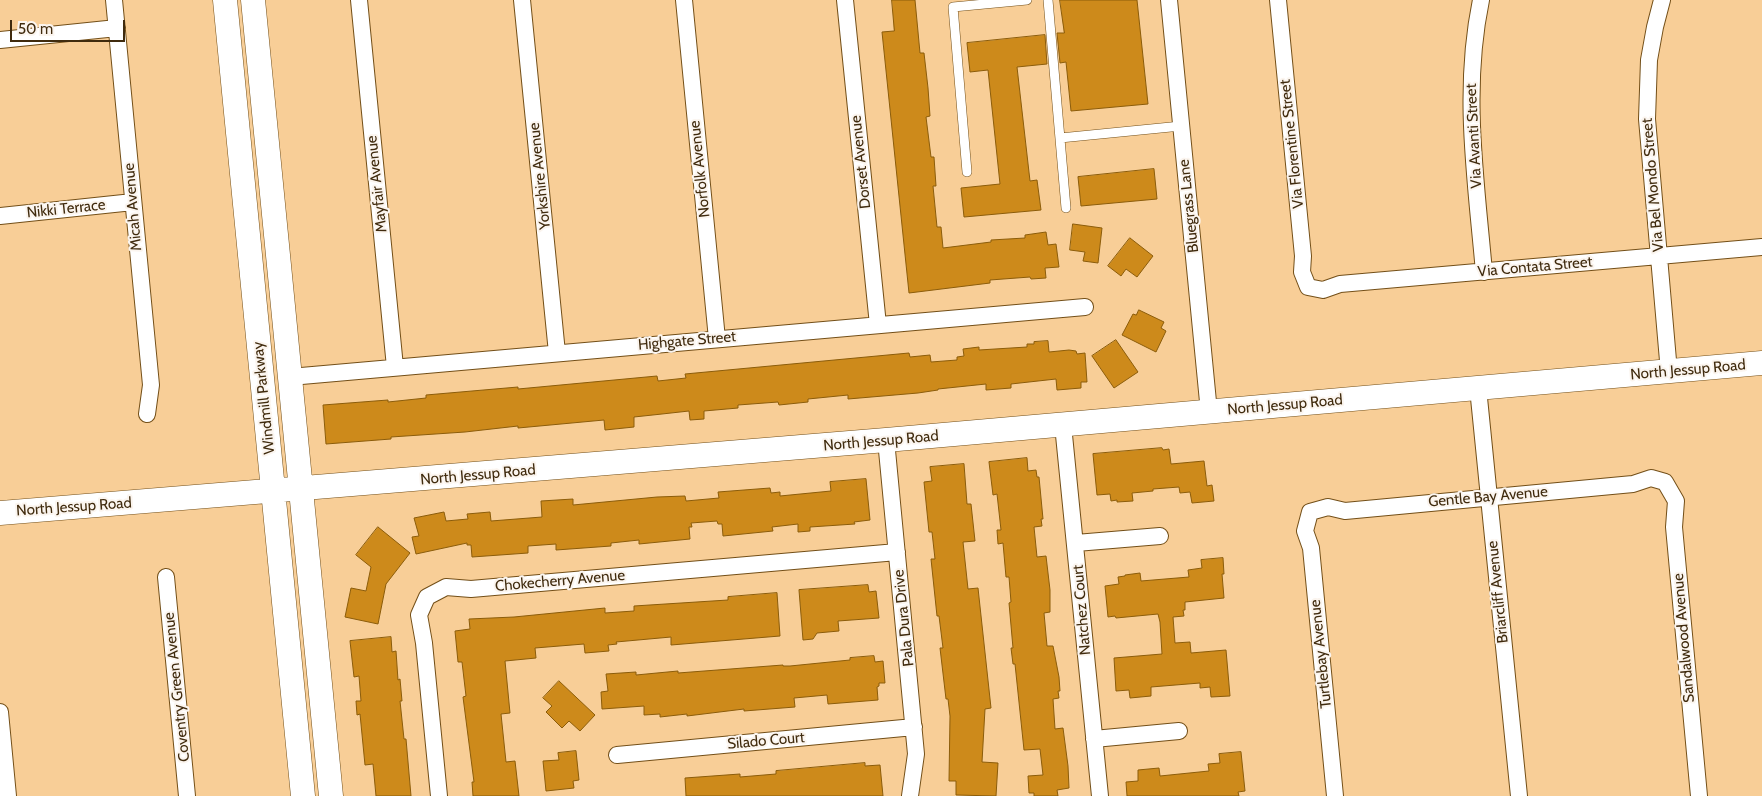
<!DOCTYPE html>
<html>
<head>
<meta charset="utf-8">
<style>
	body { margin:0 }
	#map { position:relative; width:1762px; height:796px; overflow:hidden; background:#f8ce97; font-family:Cabin,sans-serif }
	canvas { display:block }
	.scale { position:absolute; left:10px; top:20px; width:115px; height:22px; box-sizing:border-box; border:2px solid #402b0e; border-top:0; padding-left:6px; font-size:15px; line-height:18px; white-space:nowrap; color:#402b0e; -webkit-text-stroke:4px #fbf5ef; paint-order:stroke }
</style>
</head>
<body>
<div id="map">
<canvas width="1762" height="796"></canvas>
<div class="scale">50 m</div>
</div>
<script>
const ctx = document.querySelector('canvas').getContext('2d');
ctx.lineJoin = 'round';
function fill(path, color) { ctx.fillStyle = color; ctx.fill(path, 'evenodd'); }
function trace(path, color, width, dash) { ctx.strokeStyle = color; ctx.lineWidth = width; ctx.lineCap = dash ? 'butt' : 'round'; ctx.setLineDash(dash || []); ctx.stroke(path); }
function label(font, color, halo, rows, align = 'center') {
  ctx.font = font + ' Cabin,sans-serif'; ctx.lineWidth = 4; ctx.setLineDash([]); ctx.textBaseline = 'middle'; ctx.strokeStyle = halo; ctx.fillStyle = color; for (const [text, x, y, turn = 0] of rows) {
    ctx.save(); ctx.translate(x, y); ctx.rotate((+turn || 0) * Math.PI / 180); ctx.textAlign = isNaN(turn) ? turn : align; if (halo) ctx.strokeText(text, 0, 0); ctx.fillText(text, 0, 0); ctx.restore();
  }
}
const building = new Path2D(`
	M892 0H915L920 53H924L928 88 930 116 926 117 931 157H934L936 186H933L937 227H941L943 248 991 242V240L1025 238V235L1046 232 1048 245 1056 244 1059 267 1045 268 1046 278 1031 279 1030 277 990 280V283L909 293 882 32 894 31Z
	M1060 0H1137L1148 104 1071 111 1066 62 1060 63 1057 33H1064Z
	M1045 35 1047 64 1017 67 1030 181 1037 180 1041 210 964 217 961 188 1000 184 988 70 970 72 967 43Z
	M1154 169 1157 199 1081 206 1078 177Z
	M1073 224 1102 228 1098 263 1083 261 1085 252 1070 250Z
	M1130 238 1153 256 1137 277 1126 269 1121 276 1108 266Z
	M1139 310 1164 322 1161 328 1166 331 1156 352 1122 335 1133 314 1136 315Z
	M1116 340 1138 372 1114 388 1092 356Z
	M1048 341 1049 352 1069 350 1076 351 1077 354 1085 353 1087 382H1081V388L1057 390 1056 379 1011 384V388L986 390V384L938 389V390L918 393 848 399V395L808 399V402L779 405 778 402 738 405V408L704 411V419L690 420 689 411 662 414 634 417V427L605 430 604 420 518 428V426L465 432 391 437V439L326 444 323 405 388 400V402L426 398V395L518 387V389L657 376 658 381 686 378 685 374 909 353 910 357 930 355 931 362 957 360V357L964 356 963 349 979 347V350L1027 347V344H1034V342Z
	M1162 448 1163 450 1169 449 1171 464 1204 461 1207 486 1212 485 1214 501 1192 503 1190 492 1180 493 1179 487 1153 489V491L1132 493 1133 501 1117 502V500L1111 501 1110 494 1097 495 1093 454Z
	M1027 458 1028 471 1036 470 1037 477H1039L1043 519H1041L1042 526 1034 527 1037 557 1046 556 1050 590V612L1044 613 1047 646H1053L1059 677 1060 691H1058L1059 698 1053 699 1055 729 1063 728 1068 766 1069 788 1057 790 1058 796H1034V793H1029L1028 776 1043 775 1040 749 1024 750 1015 664H1013L1011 648H1013L1009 603 1011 602 1009 577H1006L1003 543 998 544 997 530H1001L997 494 993 495 989 462Z
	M964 464 967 504H971L975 541 963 542 968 589 978 588 991 708 985 709 982 762 998 763 996 796 956 795V781H949L950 716 948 699H946L940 648H943L939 616H937L931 559H935L932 532H929L924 482 932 481 930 467Z
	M866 479 870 520 854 522 855 524 810 527V531L798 532V524L772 527 773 531 723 536 722 524H718L717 521 691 523 692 527H689L690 539 639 544V540L611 543V546L556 550V544L528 546V553L472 557 471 545H467V543L416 554 412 537 419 536 414 518 444 512 446 521 468 519 467 514 490 512 491 521 542 517 541 501 573 499V505L657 497 685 496 686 501 719 498 718 492 770 488 771 493 780 492V496L831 491 830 482Z
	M378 527 410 553 386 584 378 624 345 617 351 588 366 591 371 567 356 555Z
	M1223 558 1224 574H1222L1224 598 1185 602V610H1183L1184 616 1173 617 1175 643 1190 642 1191 653 1226 650 1230 696 1211 697 1210 687 1200 688V683L1151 687V696L1130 698 1129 690 1116 691 1114 658 1162 654 1160 622 1158 614 1116 618 1115 616 1108 617 1105 586 1119 584 1118 577 1125 576V575L1140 573 1141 581 1189 577 1188 570 1202 568 1201 560Z
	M868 585 869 592 876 591 879 618 838 621 839 631 817 633 813 639 803 640 799 590Z
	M777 593 780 636 671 645V637L616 642 617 644 608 645 609 651 585 653 584 644 535 648 536 658 505 661 510 713 501 714 506 762 515 761 519 796H473L472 782H474L463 697 466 696 462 662H458L455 631 470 629 469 619 514 617 605 608V613L634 611V606L728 600V597Z
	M391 637 392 652 396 651 398 680 400 679 402 701H400L404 739H406L411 796H376L373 764 365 765 360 714 357 715 356 701H361L359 676 354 677 350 641Z
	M874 656 875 662 883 661 885 683H879V686L877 687 878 700 828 704 827 695 794 698 795 707 744 711V709L687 716V714L660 717V714L644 715V706L602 709 601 692 608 691 606 674 636 672V675L678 671V673L783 665V666H790L850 660V658Z
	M559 681 595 715 580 731 569 721 562 728 546 712 552 706 543 698Z
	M576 751 579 780 573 781 574 788 546 791 543 761 559 760 558 753Z
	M1241 752 1245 791 1238 792 1239 796H1127L1126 782 1138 781V770L1159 768 1160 776 1209 771 1208 764 1220 763 1219 754Z
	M865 763V766L880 765 883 796H686L685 778 740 774V777L776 774V771Z`);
const lane = new Path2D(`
	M1048 0 1066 208
	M1060 138 1181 126
	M967 172 953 7 1027 0`);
const street = new Path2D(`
	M114 0 151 385 147 414
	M359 0 395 367
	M522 0 557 353
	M684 0 717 339
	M845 0 878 325
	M1169 0 1209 412
	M1278 0 1303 256 1302 272 1308 287 1323 290 1340 284 1762 247
	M1481 0C1462 91 1476 180 1484 272
	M1662 0 1655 27 1649 60 1647 119 1669 372
	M0 40 117 28
	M0 216 133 202
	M290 377 1085 307
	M1478 388 1519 796
	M1063 425 1100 796
	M886 440 916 754 910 796
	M1076 543 1160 536
	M166 577 187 796
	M0 712 8 796
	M1094 739 1179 731
	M617 755 914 727
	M439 796 424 643 419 615 427 597 446 587 471 589 897 552
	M1335 796 1311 548 1305 531 1310 512 1328 507 1345 511 1633 484 1651 478 1665 482 1676 501 1674 527 1699 796`);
const secondary = new Path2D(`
	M225 0 303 796
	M253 0 331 796
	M0 513 886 440 1762 363`);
const streetNames = [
	["Via Avanti Street",1474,136,-93],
	["Via Florentine Street",1292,144,-96],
	["Dorset Avenue",861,162,-96],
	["Norfolk Avenue",700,169,-96],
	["Yorkshire Avenue",540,176,-96],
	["Mayfair Avenue",377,184,-96],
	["Via Bel Mondo Street",1653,185,-95],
	["Bluegrass Lane",1189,206,-96],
	["Micah Avenue",133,207,-95],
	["Nikki Terrace",66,209,-6],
	["Via Contata Street",1535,267,-5],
	["Highgate Street",687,341,-5],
	["North Jessup Road",1688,370,-5],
	["Windmill Parkway",264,398,-96],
	["North Jessup Road",1285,405,-5],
	["North Jessup Road",881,441,-5],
	["North Jessup Road",478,475,-5],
	["Gentle Bay Avenue",1488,497,-5],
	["North Jessup Road",74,507,-4],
	["Chokecherry Avenue",560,581,-5],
	["Briarcliff Avenue",1498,592,-96],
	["Natchez Court",1082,610,-95],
	["Pala Dura Drive",904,618,-96],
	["Sandalwood Avenue",1684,638,-95],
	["Turtlebay Avenue",1321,654,-96],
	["Coventry Green Avenue",177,687,-96],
	["Silado Court",766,741,-5]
];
fill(building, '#cd8a1b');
trace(building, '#8b5c0a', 1);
trace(lane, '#734f18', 10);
trace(street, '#734f18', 18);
trace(secondary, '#734f18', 25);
trace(lane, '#fff', 9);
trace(street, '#fff', 16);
trace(secondary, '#fff', 24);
label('15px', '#402b0e', '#fbf5ef', streetNames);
</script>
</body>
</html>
